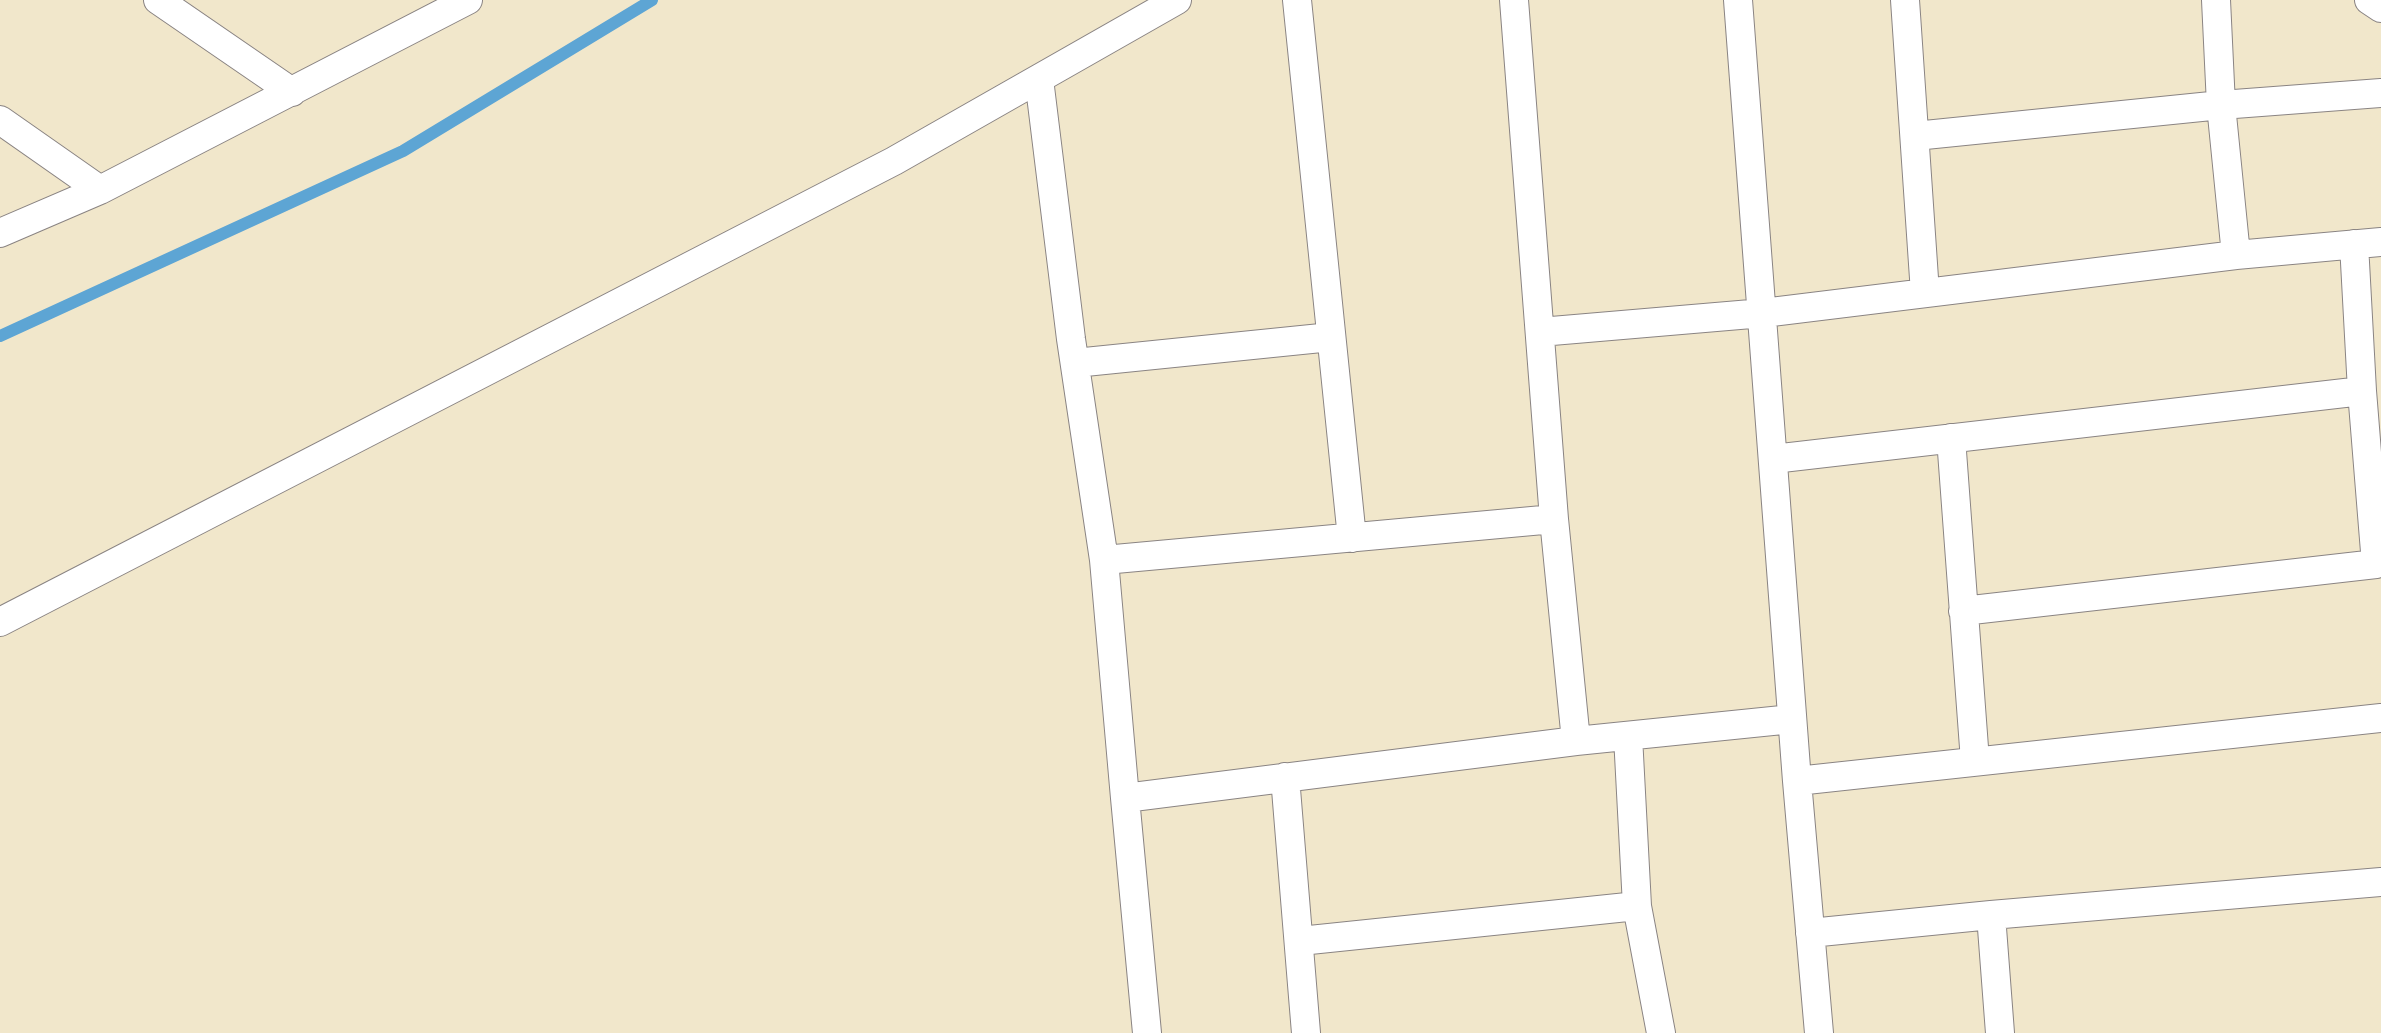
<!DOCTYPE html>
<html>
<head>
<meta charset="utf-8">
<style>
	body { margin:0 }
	canvas { display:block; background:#f1e7cb }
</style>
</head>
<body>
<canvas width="2381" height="1033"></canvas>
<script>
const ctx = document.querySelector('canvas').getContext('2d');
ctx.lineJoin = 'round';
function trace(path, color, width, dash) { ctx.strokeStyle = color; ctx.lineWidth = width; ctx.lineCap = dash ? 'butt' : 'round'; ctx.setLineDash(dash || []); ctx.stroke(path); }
const stream = new Path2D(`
	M0 336 403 151 652 0`);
const street = new Path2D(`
	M158 0 292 92
	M1297 0 1352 538
	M1738 0 1797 781 1819 1033
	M1905 0 1925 293
	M2216 0 2221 105 2236 255
	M2369 0 2381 8
	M1039 79 1071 339 1104 560 1554 519 1514 0
	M0 120 100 190
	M1915 136 2221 105 2381 93
	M0 233 100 190 468 0
	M1540 332 1763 313 2236 255 2381 242
	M1075 363 1331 337
	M2362 391 2376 564 2381 563
	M1951 438 1975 761
	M1773 459 2362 391 2354 244
	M1554 519 1576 741 1792 719
	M1104 560 1125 798 1576 741
	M1963 611 2376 564
	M0 622 894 161 1177 0
	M1285 777 1306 1033
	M1797 781 2381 718
	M1125 798 1147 1033
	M1637 906 1661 1033
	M1991 915 2000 1033
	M1810 933 1991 915 2381 882
	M1300 941 1637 906 1628 736`);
trace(stream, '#5da5d4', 12);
trace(street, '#8a8483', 30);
trace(street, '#fff', 28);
</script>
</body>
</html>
